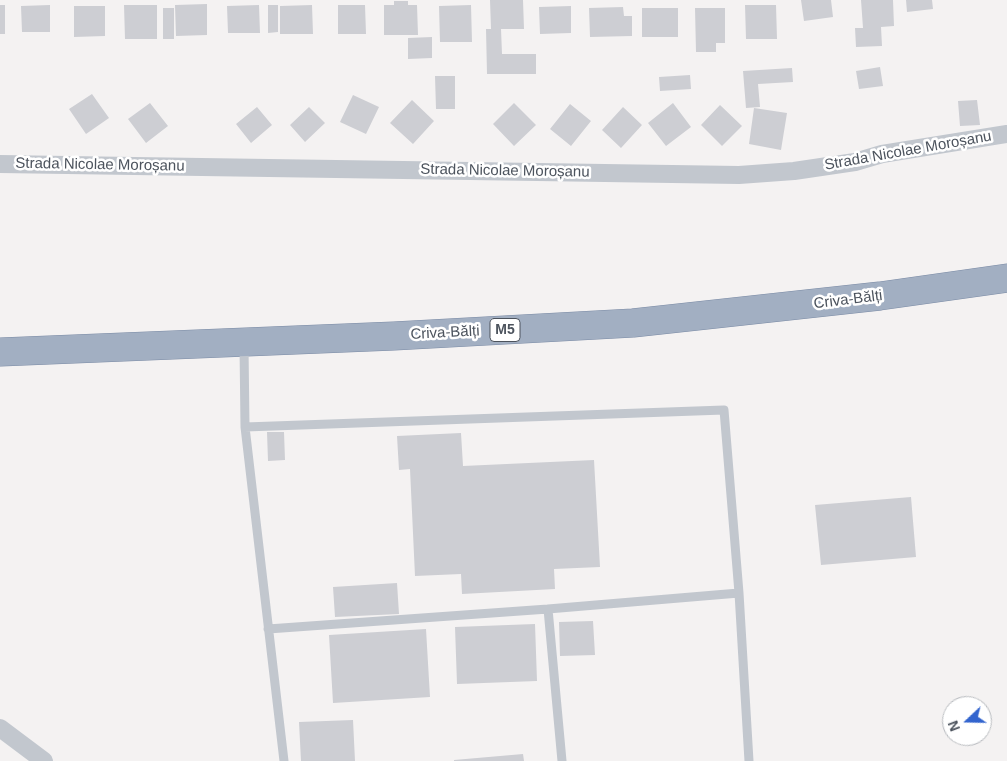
<!DOCTYPE html>
<html>
<head>
<meta charset="utf-8">
<style>
	body { margin:0 }
	#map { position:relative; width:1007px; height:761px; overflow:hidden; background:#f4f2f2; font-family:Helvetica,sans-serif }
	canvas { display:block }
	.north { position:absolute; left:942px; top:696px; width:50px; height:50px; box-sizing:border-box; background:#fff; border:1px solid #b7babe; border-radius:50%; rotate:249deg; font-size:14px; font-weight:700; line-height:20px; text-align:center; color:#4c535d }
	.north::after { content:''; display:block; margin:auto; width:18px; height:22px; background:#3264ce; clip-path:polygon(50% 0,100% 100%,50% 72%,0 100%) }
</style>
</head>
<body>
<div id="map">
<canvas width="1007" height="761"></canvas>
<div class="north">N</div>
</div>
<script>
const ctx = document.querySelector('canvas').getContext('2d');
ctx.lineJoin = 'round';
function fill(path, color) { ctx.fillStyle = color; ctx.fill(path, 'evenodd'); }
function trace(path, color, width, dash) { ctx.strokeStyle = color; ctx.lineWidth = width; ctx.lineCap = dash ? 'butt' : 'round'; ctx.setLineDash(dash || []); ctx.stroke(path); }
function label(font, color, halo, rows, align = 'center') {
  ctx.font = font + ' Helvetica,sans-serif'; ctx.lineWidth = 5; ctx.setLineDash([]); ctx.textBaseline = 'middle'; ctx.strokeStyle = halo; ctx.fillStyle = color; for (const [text, x, y, turn = 0] of rows) {
    ctx.save(); ctx.translate(x, y); ctx.rotate((+turn || 0) * Math.PI / 180); ctx.textAlign = isNaN(turn) ? turn : align; if (halo) ctx.strokeText(text, 0, 0); ctx.fillText(text, 0, 0); ctx.restore();
  }
}
const building = new Path2D(`
	M490 0H523L524 29H501L502 54H536V74H487L486 29H491Z
	M801 0H831L833 17 804 21Z
	M861 0H893L894 26 881 27 882 46 856 47 855 28H863Z
	M906 0H932L933 9 907 12Z
	M394 1H408V5H417L418 35H384V5H394Z
	M207 4V35L176 36 175 5Z
	M0 5H5V34H0Z
	M50 5V32H22L21 6Z
	M124 5H157V39H125Z
	M259 5 260 33H228L227 6Z
	M268 5H278V32L268 33Z
	M312 5 313 34H280V6Z
	M338 5H365L366 34H338Z
	M471 5 472 42H440L439 6Z
	M745 5H776L777 39H746Z
	M74 6H105V36L74 37Z
	M571 6V33L540 34 539 7Z
	M623 7 624 16H632V36L590 37 589 8Z
	M163 8H174V39H163Z
	M642 8H678V37H642Z
	M695 8H725V43H716V52H696Z
	M432 37V58L408 59V38Z
	M880 67 883 86 859 89 856 71Z
	M792 68 793 82 758 84 760 107 746 108 743 71Z
	M690 75 691 89 660 91 659 77Z
	M435 76H455V109H436Z
	M92 94 109 118 86 134 69 109Z
	M353 95 379 107 366 134 340 122Z
	M412 100 434 121 413 144 390 123Z
	M977 100 980 125 960 126 958 101Z
	M150 103 168 126 146 143 128 119Z
	M514 103 536 125 514 146 493 124Z
	M673 103 691 127 666 146 648 123Z
	M570 104 591 121 571 146 550 129Z
	M720 105 742 126 722 146 701 125Z
	M257 107 272 125 251 143 236 124Z
	M309 107 325 123 305 142 290 125Z
	M623 107 642 125 621 148 602 130Z
	M754 108 787 113 781 150 749 144Z
	M267 432H284L285 460 268 461Z
	M461 433 463 466 594 460 600 567 554 569 555 589 462 594 461 574 415 576 410 469 399 470 397 436Z
	M911 497 916 557 821 565 815 505Z
	M397 583 399 614 335 617 333 587Z
	M593 621 595 655 560 656 559 622Z
	M535 624 537 681 457 684 455 627Z
	M426 629 430 697 333 703 329 635Z
	M353 720 355 761H301L299 722Z
	M523 754 524 761H454V760Z`);
const service = new Path2D(`
	M244 346 245 427 284 761
	M245 427 724 410 739 593 749 761
	M548 609 562 761
	M268 629 548 609 739 593`);
const minor = new Path2D(`
	M0 164 739 175 794 171 855 162 882 154 1007 134
	M0 728 44 761`);
const trunk = new Path2D(`
	M0 352 394 336 633 323 880 296 1007 278`);
const shields = [
	[505,330,30]
];
const shieldNames = [
	["M5",505,330]
];
const streetNames = [
	["Strada Nicolae Moroșanu",908,151,-10],
	["Strada Nicolae Moroșanu",100,165,1],
	["Strada Nicolae Moroșanu",505,171,1],
	["Criva-Bălți",848,300,-7],
	["Criva-Bălți",445,333,-3]
];
fill(building, '#cdced3');
trace(trunk, '#7b8ba5', 29);
trace(service, '#c2c7ce', 9);
trace(minor, '#c2c7ce', 18);
trace(trunk, '#a2afc2', 28);
for (const [x, y, w] of shields) { const box = new Path2D(); box.roundRect(x - w / 2, y - 11.5, w, 23, 4); ctx.fillStyle = '#fff'; ctx.fill(box); trace(box, '#4c535d', 1); }
label('bold 14px', '#4c535d', null, shieldNames);
label('15px', '#4c535d', '#fff', streetNames);
</script>
</body>
</html>
